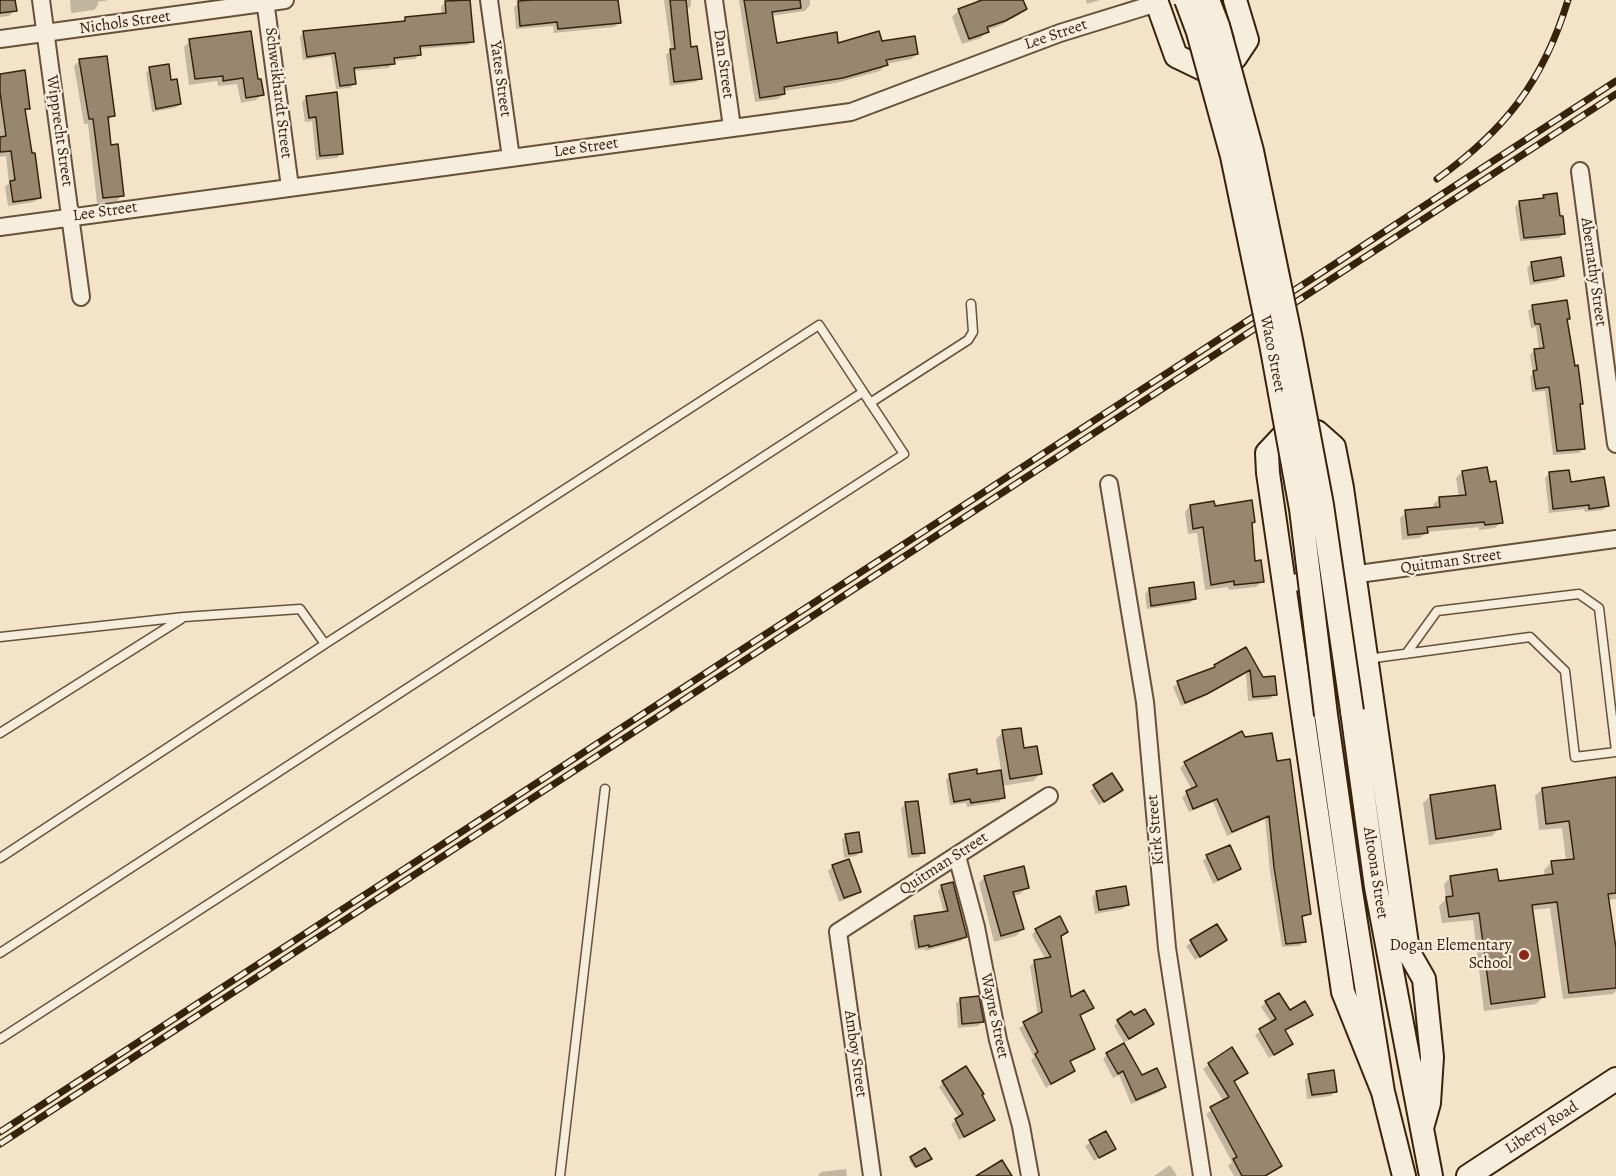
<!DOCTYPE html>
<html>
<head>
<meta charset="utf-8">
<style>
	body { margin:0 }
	canvas { display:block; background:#f3e3c9 }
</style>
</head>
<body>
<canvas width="1616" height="1176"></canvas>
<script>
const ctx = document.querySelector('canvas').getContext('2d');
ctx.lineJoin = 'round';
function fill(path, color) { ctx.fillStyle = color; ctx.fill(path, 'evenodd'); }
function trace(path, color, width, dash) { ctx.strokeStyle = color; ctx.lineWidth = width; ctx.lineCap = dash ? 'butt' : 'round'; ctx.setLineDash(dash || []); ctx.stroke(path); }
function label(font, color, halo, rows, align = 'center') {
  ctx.font = font + ' Alegreya,serif'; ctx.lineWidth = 4.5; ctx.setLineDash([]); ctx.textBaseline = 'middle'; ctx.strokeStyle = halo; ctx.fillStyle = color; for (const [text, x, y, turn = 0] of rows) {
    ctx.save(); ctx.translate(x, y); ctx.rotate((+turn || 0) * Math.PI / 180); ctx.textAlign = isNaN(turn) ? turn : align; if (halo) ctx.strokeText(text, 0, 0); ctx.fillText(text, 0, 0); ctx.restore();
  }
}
const shadow = new Path2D(`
	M0 0H14L15 10 9 16 0 17Z
	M70 0H109L98 2V5L94 10 71 13Z
	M552 0H617L619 23 614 27 554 33 553 26 516 29 514 7 519 3Z
	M664 0H691V6L685 10 690 48 700 78 696 82 670 86 666 55 671 50Z
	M739 0H810V5L805 11 771 16 776 45 881 43 917 54 911 59 886 64 880 71 836 83 784 91V94L778 99 755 102Z
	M977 0H1021L1025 9 1019 15 997 27 987 30 981 38 962 44 952 17 959 10 978 3Z
	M1086 0H1100L1087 4Z
	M446 2 472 41 468 45 419 49V55L415 59 393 61 389 68 353 71 355 83 350 88 336 89 331 56 303 60 300 37 304 32 401 23 405 19 442 15 441 7Z
	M190 41 257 81 262 94 256 100 241 103 237 84 218 86 217 81 189 85 184 47Z
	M80 60 113 115 107 122 109 146 122 195 117 201 97 203 88 124H84L74 66Z
	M150 68 170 81 180 104 175 108 152 112 146 73Z
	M0 75 28 108 24 112 40 197 34 202 8 206 5 187 9 183 6 156 0 157Z
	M307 97 341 153 337 158 316 160 312 121 305 122 302 102Z
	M1544 196 1558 218 1564 234 1559 238 1520 241 1515 207 1520 202 1540 200Z
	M1531 264 1562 275 1558 280 1530 285 1527 268Z
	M1533 307 1569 318 1566 321 1581 403 1579 406 1584 448 1579 453 1553 455 1545 391 1532 392 1530 377 1533 373 1530 355 1535 350H1539L1536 327 1531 328 1528 311Z
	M1462 472 1501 522 1495 528 1479 530V527L1427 532 1420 538 1402 540 1400 518 1406 512 1434 509 1433 505 1439 499 1459 497 1456 478Z
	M1550 473 1608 505 1603 510 1585 512 1584 509 1549 513 1545 478Z
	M1190 506 1213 508 1254 522 1250 525 1253 562 1262 581 1256 587 1229 590 1228 587 1205 590 1197 533 1188 534 1185 512Z
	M1149 589 1194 599 1190 603 1147 609 1145 594Z
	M1245 649 1262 679 1275 694 1270 699 1248 701 1246 673 1201 698 1181 706 1173 687 1178 683 1211 670Z
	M1003 732 1023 750 1040 774 1033 781 1001 786 1003 797 999 802 967 807 966 803 950 805 946 780 950 775H976L1001 771 996 739Z
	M1241 733 1309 914 1301 919 1304 941 1300 946 1282 947 1270 872 1265 819 1227 836 1213 802 1189 812 1182 797 1192 790 1180 768 1185 763Z
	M1112 775 1116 794 1099 805 1090 791Z
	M1616 778V899L1608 900 1616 959V991L1613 994 1563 999 1550 908 1531 910 1543 997 1536 1004 1484 1011 1473 920 1442 923 1439 906 1446 899 1444 884 1451 877 1498 883 1545 877 1544 870 1551 863 1566 861 1562 828 1539 830 1535 796 1542 789Z
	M1431 796 1499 828 1492 836 1429 845 1423 803Z
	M906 804 923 852 919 857 908 858 901 808Z
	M846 835 861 851 856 856 844 858 842 840Z
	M1207 857 1240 869 1235 873 1213 884 1203 861Z
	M833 866 859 892 854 896 839 902 828 871Z
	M985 877 1027 888 1020 894 1013 896 1023 929 1016 936 994 942 979 883Z
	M942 886 966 936 961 941 925 951V949L915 950 910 922 915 917 944 913 938 891Z
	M1097 892 1128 904 1123 909 1095 914 1092 897Z
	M1217 926 1225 940 1195 960 1186 946Z
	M1036 930 1066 931 1060 937 1070 999 1092 1007 1079 1017 1093 1049 1089 1054 1069 1062 1074 1071 1046 1088 1031 1060 1034 1057 1019 1028 1038 1016 1030 966 1035 962 1046 960 1032 935Z
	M961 999 982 1022 978 1026 958 1028 956 1003Z
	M1266 1002 1289 1012 1311 1014 1284 1031 1291 1043 1269 1058 1255 1035 1272 1023 1261 1007Z
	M1118 1021 1148 1028 1124 1043 1114 1026Z
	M1107 1054 1141 1077 1164 1087 1160 1092 1131 1104 1119 1075 1113 1078 1103 1059Z
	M1209 1064 1246 1072 1233 1083 1280 1166 1275 1171 1267 1176H1234L1228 1166 1232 1162 1206 1114 1224 1102 1203 1069Z
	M1309 1075 1335 1091 1331 1096 1307 1099 1305 1080Z
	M943 1083 980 1096 994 1120 989 1124 959 1140 951 1124 959 1118 939 1087Z
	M1105 1133 1114 1148 1094 1161 1085 1146Z
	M911 1158 928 1160 914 1168 909 1160Z
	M1170 1165 1177 1176H1154Z
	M846 1169 847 1176H818L821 1172Z`);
const building = new Path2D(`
	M0 0H15L17 11 0 13Z
	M470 0 474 42 420 46 421 55 394 58 395 64 354 68 356 84 340 86 335 53 307 57 303 31 405 21V17L446 13 445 1Z
	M532 0H618L621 23 558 29 557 22 520 26 518 1Z
	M670 0H686L691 47 697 46 702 79 674 82 670 49H675Z
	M744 0H800L801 8 772 12 777 43 837 32 838 43 879 31 882 41 915 36 918 54 886 60 888 65 843 78 784 87 785 94 760 98Z
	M982 0H1023L1027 9 1005 21 987 27 989 32 969 39 958 9Z
	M251 31 258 79H261L264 95 246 98 243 78 223 81V76L195 79 189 39Z
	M107 56 115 116 108 117 111 145 118 144 124 196 103 198 93 119H89L79 59Z
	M169 64 171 80 177 79 181 104 156 109 149 67Z
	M25 70 30 109H25L32 153H35L41 198 13 202 10 181 15 180 11 151 0 152V137L6 136 0 92V74Z
	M337 92 343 154 320 156 316 117 309 118 306 96Z
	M1557 193 1560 216H1563L1565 234 1524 238 1519 201 1544 198 1543 195Z
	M1561 257 1564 276 1534 281 1531 262Z
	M1567 300 1570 319H1567L1575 366 1578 365 1583 404H1580L1585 449 1557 451 1549 387 1536 389 1533 371 1537 370 1534 349 1544 348 1540 324H1535L1532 305Z
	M1487 467 1490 482 1496 481 1503 523 1485 525 1484 522 1427 527 1428 533 1408 535 1405 510 1440 507 1439 497 1466 495 1462 471Z
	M1569 470 1571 482 1604 477 1609 506 1589 509V505L1553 509 1549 472Z
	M1252 500 1255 522 1252 523 1255 561 1261 560 1264 582 1234 585V581L1211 585 1203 527 1193 529 1190 505 1214 501 1215 506Z
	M1194 582 1196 599 1151 606 1149 588Z
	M1246 647 1263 677 1275 676 1277 695 1253 697 1250 670 1207 694 1185 703 1177 681 1215 667 1214 665Z
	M1021 728 1024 748 1037 746 1042 774 1010 779 1002 730Z
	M1242 731 1245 737 1272 733 1277 761 1290 759 1311 914 1302 916 1306 942 1286 944 1274 867 1269 816 1232 832 1217 799 1193 809 1186 791 1197 786 1184 762Z
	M977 769V774L1001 770 1005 798 971 803 970 799 954 802 949 774Z
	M1112 773 1123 790 1104 802 1093 785Z
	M1616 777V893L1608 894 1616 948V988L1569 993 1557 902 1532 905 1545 997 1491 1004 1479 913 1449 917 1446 897 1453 896 1450 876 1497 869 1499 881 1553 874 1551 861 1574 859 1569 821 1546 824 1542 788Z
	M1495 785 1501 829 1436 839 1430 795Z
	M918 801 925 853 912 854 905 802Z
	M859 832 862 852 849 854 845 834Z
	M1230 845 1241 869 1218 880 1206 855Z
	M849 859 861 892 844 898 832 865Z
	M1024 866 1029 888 1013 892 1024 929 1001 936 984 876Z
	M953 882 967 937 929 947V945L919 947 914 916 948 911 941 885Z
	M1126 886 1129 905 1099 910 1096 891Z
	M1060 916 1068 932 1061 936 1071 997 1084 990 1094 1008 1080 1015 1095 1049 1070 1061 1075 1071 1051 1084 1035 1054 1038 1052 1023 1022 1042 1012 1034 960 1051 957 1035 929Z
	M1217 924 1227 940 1200 957 1190 940Z
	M1279 993 1290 1010 1305 1001 1313 1015 1285 1030 1293 1044 1274 1055 1259 1029 1276 1019 1265 1001Z
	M979 996 984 1022 962 1024 960 998Z
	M1145 1009 1154 1024 1129 1039 1117 1020 1131 1011 1134 1015Z
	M1124 1043 1142 1075 1157 1068 1166 1087 1136 1100 1123 1071 1118 1074 1106 1053Z
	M1232 1047 1248 1073 1234 1081 1282 1166 1265 1176H1242L1233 1159 1237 1157 1210 1107 1229 1097 1208 1063Z
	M966 1066 984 1094 982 1095 995 1120 964 1137 955 1119 963 1114 942 1081Z
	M1334 1070 1337 1092 1312 1095 1308 1074Z
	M1106 1131 1116 1149 1099 1158 1089 1140Z
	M925 1148 932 1159 916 1167 910 1157Z
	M1002 1160 1012 1176H976Z`);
const lane = new Path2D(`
	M870 403 968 340 973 332 971 304
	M0 637 184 617 300 609 325 644 0 858
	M1406 654 1437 611 1579 594 1599 608 1616 751
	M1367 659 1530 637 1565 671 1575 757 1616 752
	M0 733 181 619
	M0 953 863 392
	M0 1039 904 454 819 325 325 644
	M560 1176 605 789`);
const street = new Path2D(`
	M41 0 81 297
	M265 0 290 187
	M489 0 511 158
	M714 0 732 127
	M0 39 285 0
	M1580 171 1616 444
	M0 227 851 112 1060 33 1157 3
	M1109 484 1145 702 1167 948 1202 1176
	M1285 584 1616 539
	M957 856 976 927 998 1040 1021 1126 1030 1176
	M872 1176 838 932 1049 796`);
const secondary = new Path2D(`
	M1156 0 1176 56 1203 69 1235 58 1247 40 1235 0
	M1352 711 1376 887 1431 1176
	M1326 715 1351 891 1383 1092 1404 1176
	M1383 1092 1343 992 1268 473 1267 453 1282 437 1317 432 1334 447 1342 488 1408 951 1424 979 1432 1057 1429 1103 1422 1128
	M1468 1176 1616 1079`);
const rail = new Path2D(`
	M1437 179C1505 130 1543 82 1568 0
	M0 1132 1616 81
	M0 1144 1616 94`);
const secondaryBridge = new Path2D(`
	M1186 0 1198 32 1232 156 1271 344 1301 509 1326 715
	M1208 0 1218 26 1252 151 1291 340 1322 505 1352 711`);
const markers = [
	[1524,955,6,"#8f2418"]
];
const streetNames = [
	["Nichols Street",125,23,-8],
	["Lee Street",1056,35,-19],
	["Dan Street",723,64,82],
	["Yates Street",500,79,82],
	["Schweikhardt Street",278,93,83],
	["Wipprecht Street",59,131,82],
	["Lee Street",586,148,-8],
	["Lee Street",105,212,-8],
	["Abernathy Street",1593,272,82],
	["Waco Street",1272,354,79],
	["Quitman Street",1451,562,-8],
	["Kirk Street",1156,830,-95],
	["Quitman Street",944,864,-33],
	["Altoona Street",1375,873,81],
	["Wayne Street",994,1016,78],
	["Amboy Street",855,1054,82],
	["Liberty Road",1542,1128,-33]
];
const poiNames = [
	["Dogan Elementary",1512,946],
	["School",1512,964]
];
fill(shadow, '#0003');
fill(building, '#99866e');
trace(building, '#37220c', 1.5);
trace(lane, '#66523b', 11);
trace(street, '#66523b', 20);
trace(secondary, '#37220c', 26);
trace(lane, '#f7eddc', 8);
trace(street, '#f7eddc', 16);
trace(secondary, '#f7eddc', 22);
trace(rail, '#37220c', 7);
trace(rail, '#f7eddc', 4.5, [14]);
trace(secondaryBridge, '#37220c', 26, []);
trace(secondaryBridge, '#f7eddc', 22);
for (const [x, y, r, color] of markers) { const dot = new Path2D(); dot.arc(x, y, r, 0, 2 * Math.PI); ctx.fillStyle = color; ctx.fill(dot); trace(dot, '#f7eddc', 2); }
label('16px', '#37220c', '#f7eddc', streetNames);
label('16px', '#37220c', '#f7eddc', poiNames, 'right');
</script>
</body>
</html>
